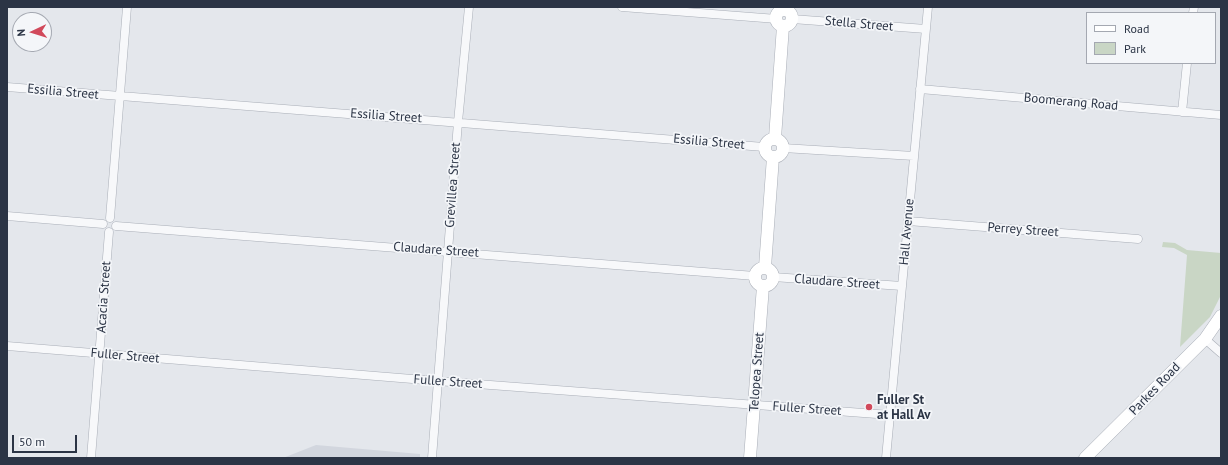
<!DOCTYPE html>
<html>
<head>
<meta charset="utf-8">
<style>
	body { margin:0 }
	#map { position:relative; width:1228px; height:465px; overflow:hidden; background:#e4e7ec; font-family:"PT Sans",sans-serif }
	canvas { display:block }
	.frame { position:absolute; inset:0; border:8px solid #2b3445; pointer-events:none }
	.legend { position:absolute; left:1086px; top:12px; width:130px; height:52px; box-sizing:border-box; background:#f4f6f9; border:1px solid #a4a8b1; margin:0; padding:5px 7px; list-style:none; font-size:12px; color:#2b3445 }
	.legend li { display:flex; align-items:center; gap:8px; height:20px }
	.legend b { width:20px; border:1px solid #a4a8b1 }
	.north { position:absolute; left:12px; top:12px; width:40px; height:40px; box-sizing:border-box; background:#f4f6f9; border:1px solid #a4a8b1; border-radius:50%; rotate:266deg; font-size:11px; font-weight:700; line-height:16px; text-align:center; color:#2b3445 }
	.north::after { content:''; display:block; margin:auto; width:14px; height:18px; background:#d1495b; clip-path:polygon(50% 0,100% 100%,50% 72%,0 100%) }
	.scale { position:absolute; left:12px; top:435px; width:65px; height:18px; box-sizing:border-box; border:2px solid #2b3445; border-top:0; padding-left:5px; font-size:12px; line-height:14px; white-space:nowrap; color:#2b3445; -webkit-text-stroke:3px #f4f6f9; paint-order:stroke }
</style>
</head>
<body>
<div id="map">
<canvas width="1228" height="465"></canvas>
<div class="frame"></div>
<ul class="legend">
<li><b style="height:5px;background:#fff"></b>Road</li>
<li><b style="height:11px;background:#c9d6c5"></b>Park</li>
</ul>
<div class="north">N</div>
<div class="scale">50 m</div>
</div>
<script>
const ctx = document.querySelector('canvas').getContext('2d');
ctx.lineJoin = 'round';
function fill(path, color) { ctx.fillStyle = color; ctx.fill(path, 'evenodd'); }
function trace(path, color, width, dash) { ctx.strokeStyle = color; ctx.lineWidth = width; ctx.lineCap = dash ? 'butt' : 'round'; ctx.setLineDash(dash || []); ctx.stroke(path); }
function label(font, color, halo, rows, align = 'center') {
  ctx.font = font + ' "PT Sans",sans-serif'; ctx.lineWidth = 3.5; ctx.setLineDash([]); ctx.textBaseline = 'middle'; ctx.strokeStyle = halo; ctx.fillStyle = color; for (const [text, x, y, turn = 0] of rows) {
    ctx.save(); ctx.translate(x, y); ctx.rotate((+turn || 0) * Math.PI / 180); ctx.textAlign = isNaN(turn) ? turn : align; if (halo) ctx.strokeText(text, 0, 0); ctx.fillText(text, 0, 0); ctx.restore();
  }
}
const built = new Path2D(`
	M316 445 420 454V458H283Z`);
const green = new Path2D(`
	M1163 242 1175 243 1187 250 1221 253V295L1210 317 1180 347 1187 255 1174 248 1162 247Z`);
const street = new Path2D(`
	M622 7 777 19
	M1193 13 1194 7
	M792 19 926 29
	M7 87 764 147
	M920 89 1221 115
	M1182 112 1187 63
	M783 148 914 156
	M7 216 103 224
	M110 218 127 7
	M908 221 1138 239
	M116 226 755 276
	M773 277 902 286
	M1205 339 1221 353
	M7 346 437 381 890 415
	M91 458 109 232
	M432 458 458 122 469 7
	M886 458 928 7`);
const secondary = new Path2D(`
	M776 18a8 8 0 1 1 16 0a8 8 0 1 1-16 0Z
	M775 138 783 26
	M765 148a9 9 0 1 1 18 0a9 9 0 1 1-18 0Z
	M765 267 773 157
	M755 277a9 9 0 1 1 18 0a9 9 0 1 1-18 0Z
	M750 458 763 286
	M1085 458 1205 339 1221 316`);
const markers = [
	[869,407,4,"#d1495b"]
];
const streetNames = [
	["Stella Street",859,24,5],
	["Essilia Street",63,92,5],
	["Boomerang Road",1071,102,5],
	["Essilia Street",386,116,4],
	["Essilia Street",709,142,5],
	["Grevillea Street",453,185,-86],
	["Perrey Street",1023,230,4],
	["Hall Avenue",907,232,-85],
	["Claudare Street",436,250,4],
	["Claudare Street",837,282,4],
	["Acacia Street",104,297,-86],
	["Fuller Street",125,356,5],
	["Telopea Street",757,372,-86],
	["Fuller Street",448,382,4],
	["Parkes Road",1155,389,-46],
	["Fuller Street",807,409,4]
];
const poiNames = [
	["Fuller St",877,400],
	["at Hall Av",877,415]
];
fill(built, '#d2d6de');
fill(green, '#c9d6c5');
trace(street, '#a9aeb7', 9);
trace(secondary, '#a9aeb7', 13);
trace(street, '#f7f8fa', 8);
trace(secondary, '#fff', 12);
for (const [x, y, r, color] of markers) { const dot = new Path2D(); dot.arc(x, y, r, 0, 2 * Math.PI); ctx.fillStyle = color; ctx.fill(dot); trace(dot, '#f4f6f9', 1.5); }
label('13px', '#2b3445', '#f4f6f9', streetNames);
label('bold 13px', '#2b3445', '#f4f6f9', poiNames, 'left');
</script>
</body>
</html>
